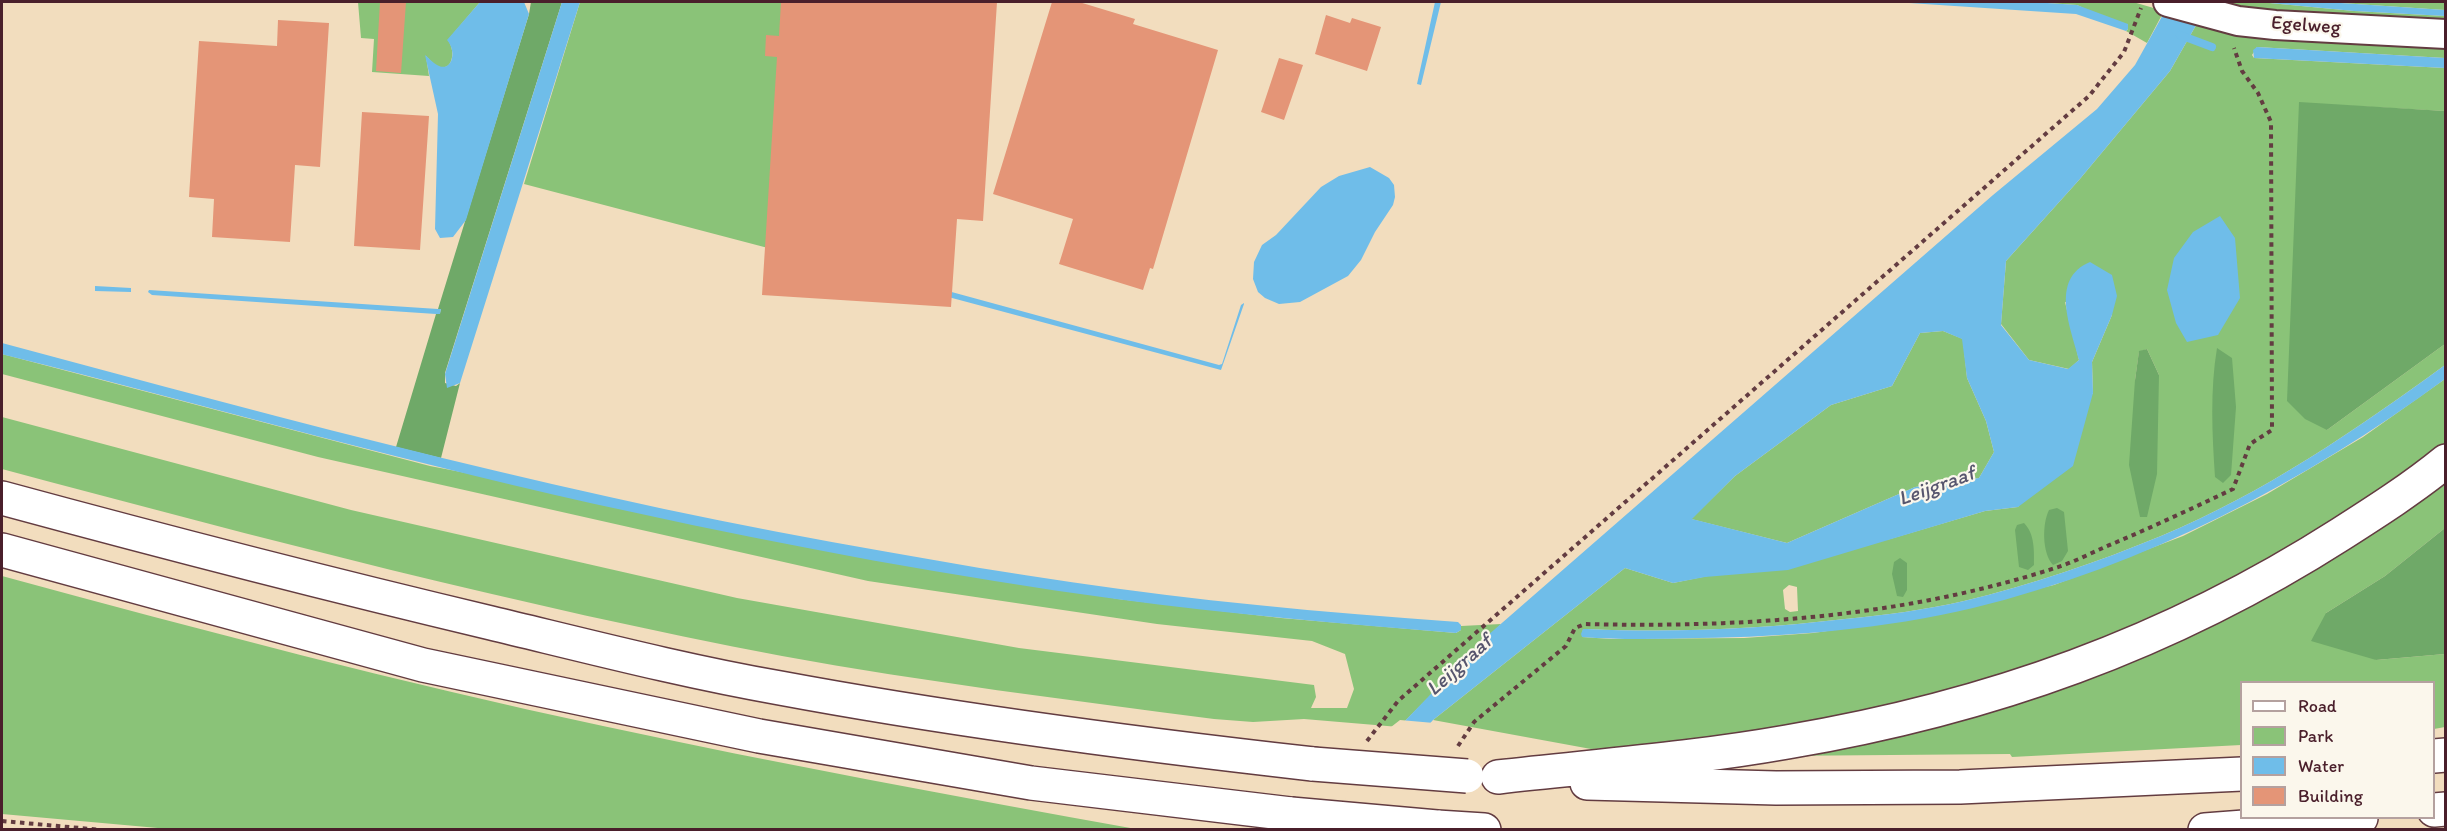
<!DOCTYPE html>
<html>
<head>
<meta charset="utf-8">
<style>
	body { margin:0 }
	#map { position:relative; width:2447px; height:831px; overflow:hidden; background:#f2ddbe; font-family:Itim,sans-serif }
	canvas { display:block }
	.frame { position:absolute; inset:0; border:3px solid #4a1f2b; pointer-events:none }
	.legend { position:absolute; left:2240px; top:681px; width:195px; height:138px; box-sizing:border-box; background:#fbf7ec; border:2px solid #b4a19f; margin:0; padding:8px 10px; list-style:none; font-size:18px; color:#4a1f2b }
	.legend li { display:flex; align-items:center; gap:12px; height:30px }
	.legend b { width:30px; border:2px solid #b4a19f }
</style>
</head>
<body>
<div id="map">
<canvas width="2447" height="831"></canvas>
<div class="frame"></div>
<ul class="legend">
<li><b style="height:8px;background:#fff"></b>Road</li>
<li><b style="height:16px;background:#8ac378"></b>Park</li>
<li><b style="height:16px;background:#6fbde9"></b>Water</li>
<li><b style="height:16px;background:#e49577"></b>Building</li>
</ul>
</div>
<script>
const ctx = document.querySelector('canvas').getContext('2d');
ctx.lineJoin = 'round';
function fill(path, color) { ctx.fillStyle = color; ctx.fill(path, 'evenodd'); }
function trace(path, color, width, dash) { ctx.strokeStyle = color; ctx.lineWidth = width; ctx.lineCap = dash ? 'butt' : 'round'; ctx.setLineDash(dash || []); ctx.stroke(path); }
function label(font, color, halo, rows, align = 'center') {
  ctx.font = font + ' Itim,sans-serif'; ctx.lineWidth = 4.5; ctx.setLineDash([]); ctx.textBaseline = 'middle'; ctx.strokeStyle = halo; ctx.fillStyle = color; for (const [text, x, y, turn = 0] of rows) {
    ctx.save(); ctx.translate(x, y); ctx.rotate((+turn || 0) * Math.PI / 180); ctx.textAlign = isNaN(turn) ? turn : align; if (halo) ctx.strokeText(text, 0, 0); ctx.fillText(text, 0, 0); ctx.restore();
  }
}
const green = new Path2D(`
	M358 2H480L448 40C456 51 453 73 437 66 433 64 429 59 426 56L429 76 372 72 374 39 361 38Z
	M580 2H992L916 253 909 285 524 184Z
	M2033 2H2133L2164 11 2147 43 2126 31 2128 29 2077 5Z
	M2212 2H2259L2354 11 2445 16V28L2261 11 2237 6 2231 9Z
	M2326 2H2445V10Z
	M2199 20 2445 42V58L2257 47 2252 55 2254 58 2445 68V111L2299 103 2327 430 2445 344V365C2356 430 2264 493 2161 536 2098 562 2031 585 1964 601 1925 610 1885 615 1845 619 1760 629 1674 633 1587 629H1583L1582 637 1611 639 1744 638 1813 633 1899 621 2054 585 2183 536 2267 494 2363 437 2445 379V448L2392 489 2182 612 1938 702 1673 746 1591 749 1433 720 1625 568 1673 583 1890 539 1985 511 2018 507 2093 393 2092 362 2112 315 2065 302 2079 360 2069 369 2029 360 2001 324 2006 261 2079 180 2170 71ZM2147 349 2159 375 2135 380 2139 352ZM1789 585 1797 587 1798 611 1790 612 1785 609 1783 590Z
	M1943 331 1963 339 1967 378 1986 421 1994 452 1979 478 1915 487 1787 543 1691 519 1735 476 1831 405 1892 386 1920 333Z
	M2 354 430 466 1118 599 1281 618 1456 633 1461 630V626L1501 624 1399 727 1304 719 1253 722 1214 719C1069 700 925 682 782 656 519 606 260 538 2 469V417L351 510 737 598 1019 648 1314 685 1316 697 1311 708H1347L1354 689 1345 654 1312 641 1157 624 868 581 318 457 2 374Z
	M2445 471V528L2385 576 2326 613 2376 660 2445 654V727L2434 729V682H2242L2241 745 2012 757 2010 754 1772 756 1981 708Z
	M2 576C201 630 401 683 603 726 780 764 958 797 1136 829L180 830 2 814Z`);
const forest = new Path2D(`
	M531 2H562L445 373V383L456 386 460 383 441 458 396 447 436 314 440 313 441 309H438L529 14Z
	M2299 102 2445 111V344L2327 430 2305 419 2287 401Z
	M2217 348 2232 358 2236 407 2231 475 2223 483 2215 477C2212 434 2210 390 2217 348Z
	M2147 349 2159 375 2157 474 2147 517H2140L2129 465 2135 380 2139 351Z
	M2057 508 2064 512 2068 551 2062 561 2053 565C2042 553 2042 524 2049 510Z
	M2024 523C2035 534 2034 551 2034 565L2028 570 2019 567 2015 530 2017 525Z
	M2445 528V654L2376 660 2311 641 2326 613 2385 576Z
	M1900 558 1907 563V590L1903 597 1897 596 1892 574 1894 562Z`);
const water = new Path2D(`
	M480 2H524L529 14 466 220 453 237 440 238 435 229 438 114 425 55C429 58 433 63 437 65 451 73 458 53 447 40Z
	M562 2H580L460 383 447 388 445 374Z
	M1435 2H1441L1421 85 1417 84Z
	M1894 2H2033L2077 5 2128 24V29L2126 31 2076 14Z
	M2170 2 2199 20 2170 71 2079 180 2006 261 2001 325 2029 360 2068 369 2079 360C2071 328 2049 279 2090 262L2112 275 2117 296 2112 315 2092 362 2093 393 2073 466 2018 507 1985 511 1788 570 1705 577 1673 583 1625 568 1433 720 1417 738 1399 727 1487 636 1993 195 2097 109 2135 65ZM1943 331 1962 339 1967 378 1986 421 1994 452 1979 478 1915 487 1787 543 1692 519 1735 476 1831 405 1892 386 1920 333Z
	M2259 2H2326L2445 10V16L2354 11Z
	M2257 47 2445 58V68L2254 58 2253 50Z
	M1370 167 1389 178 1394 185 1395 197 1393 205 1375 232 1361 260 1348 276 1300 302 1279 304 1265 298 1258 292 1253 279 1254 262 1262 245 1276 235 1321 187 1339 176Z
	M2220 216 2235 238 2240 298 2218 335 2187 342 2176 323 2167 290 2174 258 2193 232Z
	M915 282 1219 365 1222 364 1241 305 1244 303V304L1221 370 911 287Z
	M95 286 131 288V292L95 291Z
	M149 290 438 309H441L440 314H436L152 295 148 292Z
	M2 343C295 422 588 501 888 552 1010 574 1134 593 1257 605 1324 612 1391 617 1458 622L1461 625V630L1456 633C1343 624 1229 614 1116 599 954 577 792 547 632 512 421 467 214 407 5 355L2 354Z
	M2445 365V379C2304 483 2145 566 1973 608 1885 629 1788 637 1698 638 1659 639 1620 640 1582 637L1581 634 1583 629H1587C1674 633 1760 629 1845 619 1885 615 1925 610 1964 601 2031 585 2098 562 2161 536 2264 493 2356 430 2445 365Z`);
const pier = new Path2D(`
	M1400 720 1434 723 1384 787 1367 830H1338L1350 781 1377 738Z`);
const stream = new Path2D(`
	M2180 35 2212 47`);
const building = new Path2D(`
	M380 2H406L401 73 376 71Z
	M781 2H997L983 221 957 219 951 307 762 295 777 57 765 56 766 35 779 36Z
	M1052 2H1079L1135 19 1133 24 1218 50 1153 269 1150 268 1143 290 1059 264 1073 219 993 194Z
	M1326 15 1350 23 1352 18 1381 27 1367 71 1315 54Z
	M278 20 329 23 320 167 295 165 290 242 212 237 214 199 189 197 199 41 277 46Z
	M1279 58 1303 65 1284 120 1261 112Z
	M362 112 429 116 420 250 354 246Z`);
const path = new Path2D(`
	M1367 741 1398 701 2089 96 2124 52 2141 8
	M1458 746 1474 722 1566 646 1575 628 1585 624C1743 628 1904 617 2055 568 2072 563 2089 554 2105 547 2148 529 2191 509 2233 489L2250 444 2272 430 2271 122 2258 93 2242 71 2234 48
	M2 821 102 830`);
const minor = new Path2D(`
	M2168 2 2238 21 2275 25 2446 34`);
const highway = new Path2D(`
	M2 498C164 542 327 584 491 623 587 646 683 671 780 688 957 721 1135 744 1313 764
	M2 550 423 665 759 736 1031 783 1291 814
	M2434 756 2446 755
	M1498 777C1594 766 1691 759 1787 742 1988 708 2169 644 2341 534 2377 511 2413 488 2446 461
	M1587 783 1776 788 1960 787 2242 774
	M2434 810 2446 809
	M1437 827 1484 830
	M2205 830 2361 818`);
const highwayBridge = new Path2D(`
	M1313 764 1467 776
	M1291 814 1437 827`);
const streetNames = [
	["Egelweg",2306,26,4]
];
const waterNames = [
	["Leijgraaf",1937,487,-20],
	["Leijgraaf",1460,666,-42]
];
fill(green, '#8ac378');
fill(forest, '#6fa968');
fill(water, '#6fbde9');
fill(pier, '#f2ddbe');
trace(stream, '#6fbde9', 8);
fill(building, '#e49577');
trace(minor, '#633c41', 32);
trace(highway, '#633c41', 36);
trace(path, '#633c41', 4, [4.5, 4.5]);
trace(minor, '#fff', 28);
trace(highway, '#fff', 33);
trace(highwayBridge, '#633c41', 36, []);
trace(highwayBridge, '#fff', 33);
label('20px', '#4a1f2b', '#fbf7ec', streetNames);
label('italic 21px', '#57566e', '#fbf7ec', waterNames);
</script>
</body>
</html>
